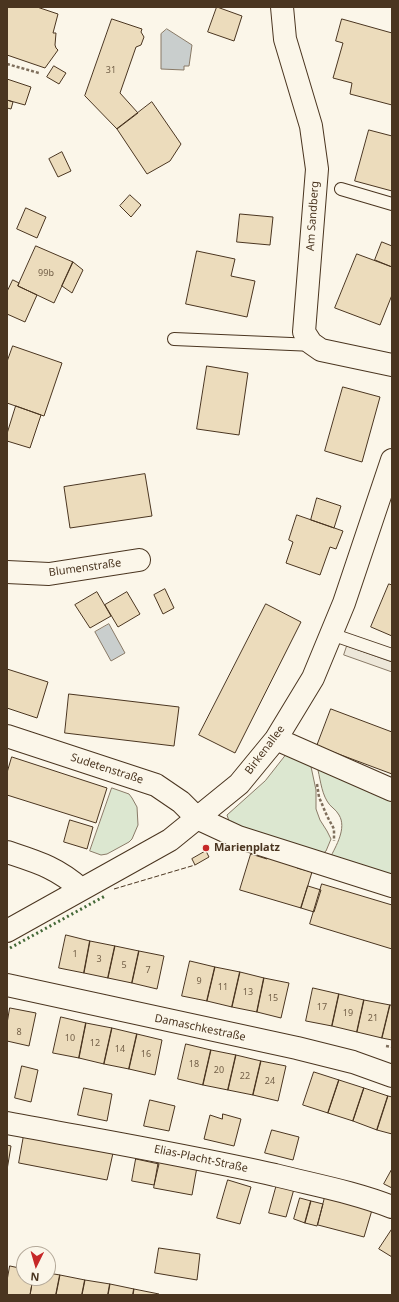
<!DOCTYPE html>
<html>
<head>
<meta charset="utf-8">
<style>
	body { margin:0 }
	#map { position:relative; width:399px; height:1302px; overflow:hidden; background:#fbf6e9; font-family:"Noto Sans",sans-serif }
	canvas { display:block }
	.frame { position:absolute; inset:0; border:8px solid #4a3520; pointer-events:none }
	.north { position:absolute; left:16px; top:1246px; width:40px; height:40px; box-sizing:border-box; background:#fbf6e9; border:1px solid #b4a999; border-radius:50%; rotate:185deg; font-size:11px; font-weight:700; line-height:16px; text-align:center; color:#4a3520 }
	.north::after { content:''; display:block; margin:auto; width:14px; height:18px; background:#c62828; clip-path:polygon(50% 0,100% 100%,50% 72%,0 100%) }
</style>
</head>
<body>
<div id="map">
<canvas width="399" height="1302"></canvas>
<div class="frame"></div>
<div class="north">N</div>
</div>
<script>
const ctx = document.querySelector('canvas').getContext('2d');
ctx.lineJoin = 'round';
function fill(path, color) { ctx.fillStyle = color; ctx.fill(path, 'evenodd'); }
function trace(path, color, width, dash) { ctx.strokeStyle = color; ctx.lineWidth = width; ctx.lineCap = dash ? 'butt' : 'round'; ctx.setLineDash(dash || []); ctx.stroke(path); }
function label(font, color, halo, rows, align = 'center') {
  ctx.font = font + ' "Noto Sans",sans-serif'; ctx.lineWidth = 3; ctx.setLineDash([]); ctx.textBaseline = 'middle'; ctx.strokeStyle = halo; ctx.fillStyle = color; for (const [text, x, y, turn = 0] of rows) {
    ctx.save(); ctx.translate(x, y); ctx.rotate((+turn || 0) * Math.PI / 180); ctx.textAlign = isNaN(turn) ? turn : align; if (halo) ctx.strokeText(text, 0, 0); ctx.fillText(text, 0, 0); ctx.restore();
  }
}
const green = new Path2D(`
	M286 755 310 762 316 790V809L320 820 327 831 331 839 326 851 321 855 230 824 227 815 265 781Z
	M317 766 392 798V878L330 858C336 846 347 828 339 815 336 809 330 807 327 801 321 791 320 777 317 766Z
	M112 788 129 794 132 798 137 807 138 825 132 839 129 842 107 854 101 855 90 851Z`);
const parking = new Path2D(`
	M347 646 392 662V672L344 655Z`);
const water = new Path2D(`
	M167 29 192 45 189 66H184V70L161 69V34Z
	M109 624 125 653 111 661 95 632Z`);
const building = new Path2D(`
	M7 7H37L58 14 53 33H56L55 45 56 48 58 50 45 68 7 55Z
	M217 7 242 16 234 41 208 32Z
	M112 19 142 29 141 32 144 37 141 45 136 47 120 93 138 113 117 129 85 96Z
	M342 19 392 33V105L350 94 352 83 333 78 343 43 336 41Z
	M54 66 66 73 59 84 47 77Z
	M7 79 31 87 25 105 7 100Z
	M7 100 13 102 11 109 7 108Z
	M152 102 181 144 170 161 147 174 117 129Z
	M369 130 392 136V191L355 181Z
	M62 152 71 171 58 177 49 159Z
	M130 195 141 205 131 217 120 206Z
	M26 208 46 217 37 238 17 229Z
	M240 214 273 217 270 245 237 242Z
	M382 242 392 246V267L375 260Z
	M36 246 73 262 54 303 18 286Z
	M197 251 235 259 231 276 255 281 247 317 186 304Z
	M357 254 392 267V295L380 325 335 308Z
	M73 262 83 270 72 293 62 286Z
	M13 280 19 283 18 286 37 295 25 322 7 314V292Z
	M13 346 62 363 44 416 7 403V362Z
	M207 366 248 373 239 435 197 429Z
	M343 387 380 397 362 462 325 451Z
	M16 406 41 415 30 448 7 441V434Z
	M145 474 152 516 70 528 64 487Z
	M317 498 341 506 334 528 311 520Z
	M297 515 343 531 336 549 330 547 320 575 286 563 293 542 289 540Z
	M389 584 392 585V636L371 627Z
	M165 589 174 608 163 614 154 595Z
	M97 592 111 616 90 628 75 605Z
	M127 592 140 614 118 627 105 605Z
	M266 604 301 622 235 753 199 735Z
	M7 669 48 682 37 718 7 708Z
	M69 694 179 707 174 746 65 733Z
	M331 709 392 732V774L317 746Z
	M12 757 107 788 96 823 7 795V773Z
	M70 820 93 827 87 849 64 842Z
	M206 851 209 857 195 865 192 859Z
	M251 854 267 859 269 854 299 864 297 868 312 872 301 908 240 890Z
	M322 884 392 905V949L310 924Z
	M308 886 321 890 314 912 301 908Z
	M66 935 90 941 84 973 59 968Z
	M90 941 115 946 108 978 84 973Z
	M115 946 139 951 132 983 108 978Z
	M139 951 164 956 157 989 132 983Z
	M190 961 215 967 207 1001 182 996Z
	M215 967 240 972 232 1007 207 1001Z
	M240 972 264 978 257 1012 232 1007Z
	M264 978 289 983 281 1018 257 1012Z
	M313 988 339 994 332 1026 306 1021Z
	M339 994 364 1000 357 1032 332 1026Z
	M364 1000 390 1005 382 1038 357 1032Z
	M390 1005H392V1040L382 1038Z
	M10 1008 36 1013 29 1046 7 1041V1024Z
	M61 1017 86 1023 79 1058 53 1053Z
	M86 1023 112 1028 104 1064 79 1058Z
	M112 1028 137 1034 129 1069 104 1064Z
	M137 1034 162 1040 155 1075 129 1069Z
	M186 1044 211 1050 203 1085 178 1079Z
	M211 1050 236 1055 228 1090 203 1085Z
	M236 1055 261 1061 253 1095 228 1090Z
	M261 1061 286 1066 278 1101 253 1095Z
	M22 1066 38 1070 31 1102 15 1098Z
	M314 1072 339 1080 328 1113 303 1105Z
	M339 1080 364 1088 353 1121 328 1113Z
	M84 1088 112 1094 107 1121 78 1115Z
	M364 1088 388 1096 377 1130 353 1121Z
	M388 1096 392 1097V1134L377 1130Z
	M150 1100 175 1106 169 1131 144 1126Z
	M223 1114 241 1119 234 1146 204 1139 210 1115 222 1119Z
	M272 1130 299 1137 293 1160 265 1153Z
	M24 1135 113 1153 107 1180 19 1163Z
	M7 1145 11 1146 7 1170Z
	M136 1159 159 1164 154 1185 132 1181Z
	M159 1160 197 1167 192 1195 154 1188Z
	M392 1169V1188L384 1184Z
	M228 1180 251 1187 240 1224 217 1218Z
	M277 1184 294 1189 286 1217 269 1213Z
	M325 1197 372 1210 364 1237 318 1225Z
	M300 1198 311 1201 305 1223 294 1219Z
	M311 1201 323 1204 317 1226 305 1223Z
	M392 1229V1257L379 1249Z
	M159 1248 200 1254 197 1280 155 1273Z
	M10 1266 24 1269V1278H33L30 1295H7V1281Z
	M48 1273 60 1275 56 1295H30L33 1278H48Z
	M60 1275 85 1280 82 1295H56Z
	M85 1280 110 1284 108 1295H82Z
	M110 1284 134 1289 133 1295H108Z
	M134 1289 159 1294V1295H133Z`);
const path = new Path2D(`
	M7 64 39 73
	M317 784 319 797 327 816 334 829V841
	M386 1046 392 1047`);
const service = new Path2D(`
	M341 189 392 204
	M174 339 314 345
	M331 634 392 655`);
const minor = new Path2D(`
	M282 7 285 39 311 126 317 169 304 332 311 343 321 350 392 365
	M7 572 49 574 139 560
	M7 736 156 785 181 802 197 818 238 837 392 886
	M276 739 392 790
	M7 852C37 862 56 867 81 889
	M7 931 170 840 239 784 276 739 313 678 344 603 392 460
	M7 985 297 1048 353 1062 392 1076
	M7 1123C97 1140 186 1155 275 1175 314 1185 354 1192 392 1207`);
const hedge = new Path2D(`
	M10 948 105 896`);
const fence = new Path2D(`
	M114 889 195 865`);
const markers = [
	[206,848,4,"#c62828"]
];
const numberNames = [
	["31",111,70],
	["99b",46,273],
	["1",75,954],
	["3",99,959],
	["5",124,965],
	["7",148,970],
	["9",199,981],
	["11",223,987],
	["13",248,992],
	["15",273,998],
	["17",322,1007],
	["19",348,1013],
	["21",373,1018],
	["8",19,1032],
	["10",70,1038],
	["12",95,1043],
	["14",120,1049],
	["16",146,1054],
	["18",194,1064],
	["20",219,1070],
	["22",245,1076],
	["24",270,1081]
];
const streetNames = [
	["Am Sandberg",313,216,-86],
	["Blumenstraße",85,568,-8],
	["Birkenallee",265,750,-53],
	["Sudetenstraße",107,769,18],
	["Damaschkestraße",200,1028,12],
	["Elias-Placht-Straße",201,1159,12]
];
const poiNames = [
	["Marienplatz",214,848]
];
fill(green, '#dce7d0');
trace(green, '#887966', 1);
fill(parking, '#ede7d9');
trace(parking, '#887966', 1);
fill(water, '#c9cecd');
trace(water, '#887966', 1);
fill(building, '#ecdcbc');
trace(building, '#4a3520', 1);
trace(service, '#4a3520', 14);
trace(minor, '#4a3520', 24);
trace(path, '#7f6f5c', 2.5, [3, 2]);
trace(service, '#fbf6e9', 12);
trace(minor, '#fbf6e9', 22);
trace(hedge, '#436837', 3, [2, 3]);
trace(fence, '#4a3520', 1, [5, 2]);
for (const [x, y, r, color] of markers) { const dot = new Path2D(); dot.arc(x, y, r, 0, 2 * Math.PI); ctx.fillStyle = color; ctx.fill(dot); trace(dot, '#fbf6e9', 1.5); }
label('9px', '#725f47', null, numberNames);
label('11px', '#4a3520', '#fbf6e9', streetNames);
label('bold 11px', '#4a3520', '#fbf6e9', poiNames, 'left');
</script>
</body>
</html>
